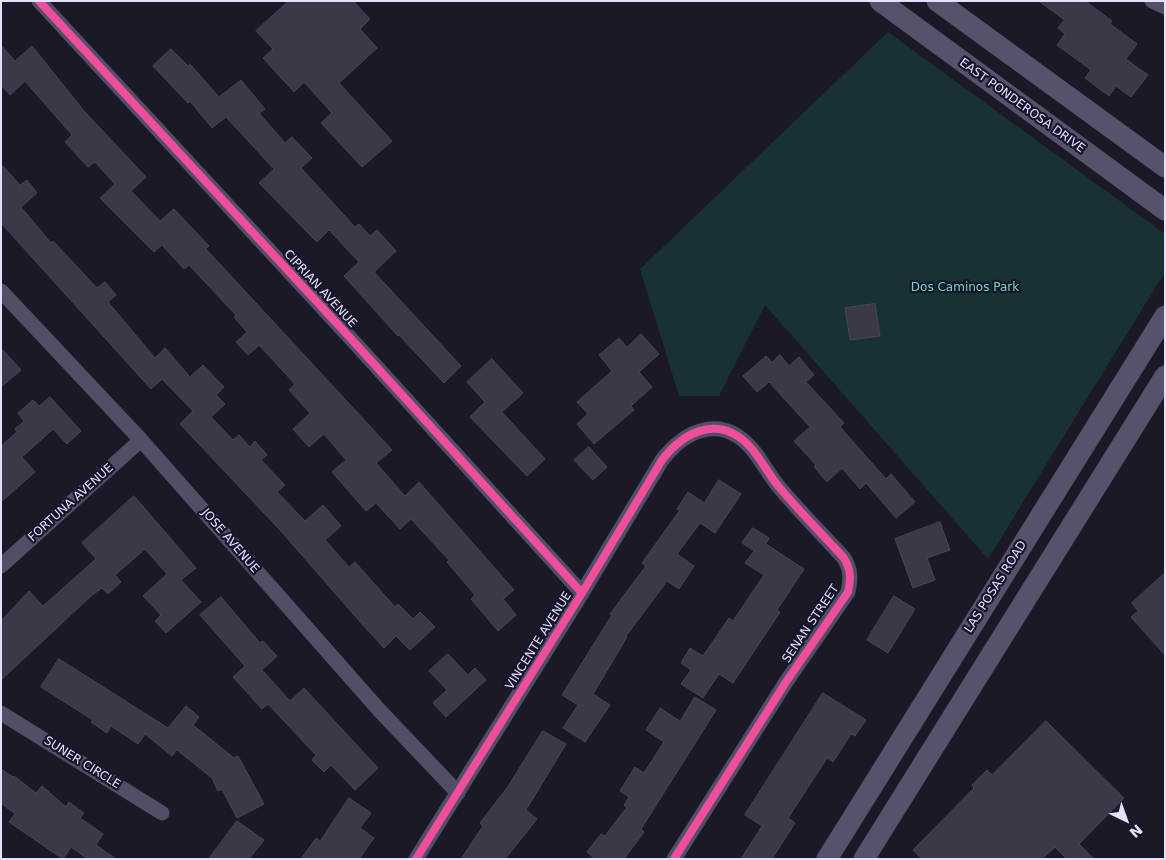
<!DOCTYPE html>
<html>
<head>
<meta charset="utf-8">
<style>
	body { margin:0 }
	#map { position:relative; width:1166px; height:860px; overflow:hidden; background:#1c1926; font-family:"DejaVu Sans",sans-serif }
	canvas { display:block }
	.frame { position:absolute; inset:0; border:2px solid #e4e0fd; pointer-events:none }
	.north { position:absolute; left:1101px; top:795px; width:50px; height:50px; -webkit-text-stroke:4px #18142b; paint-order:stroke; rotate:138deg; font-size:14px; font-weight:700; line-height:20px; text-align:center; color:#e4e0fd }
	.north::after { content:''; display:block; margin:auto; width:18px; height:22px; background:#e4e0fd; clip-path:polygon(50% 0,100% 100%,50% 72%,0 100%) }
</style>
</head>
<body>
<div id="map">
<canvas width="1166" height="860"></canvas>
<div class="frame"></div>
<div class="north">N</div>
</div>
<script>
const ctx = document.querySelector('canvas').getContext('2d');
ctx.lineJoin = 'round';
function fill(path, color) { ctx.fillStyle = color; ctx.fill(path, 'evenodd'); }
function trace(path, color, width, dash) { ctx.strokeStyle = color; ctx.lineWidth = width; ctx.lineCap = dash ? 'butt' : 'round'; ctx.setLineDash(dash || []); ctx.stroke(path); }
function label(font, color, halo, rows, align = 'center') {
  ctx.font = font + ' "DejaVu Sans",sans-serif'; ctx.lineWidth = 4.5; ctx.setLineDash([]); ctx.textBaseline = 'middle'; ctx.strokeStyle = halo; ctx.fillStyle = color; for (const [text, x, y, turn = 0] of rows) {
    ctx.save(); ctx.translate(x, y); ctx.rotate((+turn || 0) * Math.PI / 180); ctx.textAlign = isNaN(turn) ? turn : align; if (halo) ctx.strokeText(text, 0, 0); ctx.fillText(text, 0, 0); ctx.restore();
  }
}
const green = new Path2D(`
	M888 32 1165 234V272L988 559 765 305 719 396H679L640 269Z`);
const building = new Path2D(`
	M289 1H353L370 19 360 29 377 48 339 83 392 141 362 167 321 123 332 113 304 82 294 92 263 58 273 49 256 31Z
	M1039 1H1085L1112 21 1110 24 1137 44 1126 59 1148 75 1131 97 1116 86 1109 96 1085 78 1091 70 1057 45 1065 34 1058 28 1064 20Z
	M1 45 15 61 32 46 84 111 146 177 131 191 160 221 174 209 209 246 206 249 392 450 376 463 405 496 419 482 514 590 503 599 516 615 498 631 471 599 475 595 447 562 449 560 411 519 400 529 376 503 366 511 332 472 346 460 324 434 309 447 293 429 310 413 289 390 295 384 259 345 248 355 236 342 247 332 234 317 236 315 189 265 184 269 162 245 154 252 100 198 115 184 95 162 88 167 65 142 72 135 25 81 10 95 1 85Z
	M171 49 188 66 190 64 219 97 241 80 265 109 259 113 285 143 292 137 312 158 301 168 355 227 359 224 370 236 377 230 396 251 374 272 461 366 444 383 399 335 398 336 344 276 359 262 329 230 317 242 259 183 274 169 226 117 212 128 190 101 188 103 153 66Z
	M1 164 20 185 27 180 37 193 21 207 51 243 53 241 97 288 105 282 116 295 108 302 155 358 165 348 190 377 203 365 224 387 216 395 225 404 211 417 233 440 239 435 250 447 255 441 267 455 261 460 285 485 277 492 305 521 323 505 341 526 325 540 349 567 355 562 395 607 398 604 413 619 420 612 435 627 410 650 396 636 384 648 362 624 280 530 180 424 193 411 162 379 151 389 1 223Z
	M875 304 880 336 850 340 845 308Z
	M641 334 659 354 639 372 652 387 631 406 634 410 594 444 577 424 588 414 577 402 612 371 599 355 619 338 627 347Z
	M1 348 21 370 1 387Z
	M780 355 789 366 799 357 814 375 806 382 844 423 840 427 886 479 891 474 915 502 896 518 866 483 860 489 842 468 827 482 814 467 816 465 794 441 810 427 769 382 757 392 743 376 766 356 772 362Z
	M492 359 523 393 502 412 545 459 527 476 470 417 485 402 467 382Z
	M50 397 81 431 67 444 53 429 22 457 35 472 1 502V446L17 432 15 429 24 421 18 413 33 400 39 406Z
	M589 447 607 467 593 480 574 460Z
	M719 480 741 494 715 533 700 523 677 554 694 566 679 589 667 581 626 636 627 637 593 694 610 705 585 742 563 728 578 705 562 695 612 615 610 614 646 566 642 563 680 510 677 509 688 492 704 503Z
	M134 496 196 568 181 580 201 602 166 633 155 621 161 615 143 596 167 574 145 549 115 575 121 582 108 594 102 588 91 596 1 680V621L29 591 43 606 96 559 82 543Z
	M940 522 950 550 927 558 935 580 913 588 895 539Z
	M753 528 769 538 766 544 804 569 777 610 780 612 733 683 719 674 703 698 681 684 691 670 681 663 690 648 703 656 729 618 733 621 764 575 745 563 754 551 742 543Z
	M1165 573V655L1131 617 1138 611 1132 603Z
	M894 596 915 609 888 653 867 640Z
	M221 597 260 643 263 641 277 656 262 670 290 701 304 688 378 768 355 790 331 765 324 772 312 760 316 755 268 704 262 709 233 677 245 666 200 615Z
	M448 654 468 675 475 668 486 680 446 717 433 703 447 690 429 671Z
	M59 659 168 728 186 706 199 717 193 725 234 758 238 756 264 804 237 818 222 789 218 791 212 778 177 750 172 756 145 734 138 744 111 726 107 733 91 722 93 720 41 687Z
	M823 693 866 720 855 736 851 734 833 762 827 758 788 818 795 823 772 859H741L762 826 745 815Z
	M695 697 716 710 641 829 644 832 624 859H595L587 852 601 834 605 836 627 807 624 805 629 797 620 791 635 767 644 773 664 742 646 730 660 708 680 721Z
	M1046 721 1124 798 1079 844 1094 859H1067L1055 847 1042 859H922L913 850 974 788 972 785 987 770 992 775Z
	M543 731 566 744 526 810 537 819 505 859H461L483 826 480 823 507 788Z
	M1 769 13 777 14 776 36 793 42 786 66 807 69 802 84 813 80 818 103 834 96 845 116 859H88L71 847 63 859 9 822 15 814 1 803Z
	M349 798 371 813 360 828 374 838 359 859H301L316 838 320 841Z
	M237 821 264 840 249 859H209Z`);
const street = new Path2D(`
	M39 1 354 342 582 593
	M1152 1 1165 7
	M1 291 141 440 380 711 458 793
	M1 566 141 440
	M1 713 162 813
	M416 859 582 593 662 460C686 429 722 414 752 449 762 461 769 475 779 487 799 511 822 534 844 558 851 570 851 579 848 592L786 682 674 859`);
const secondary = new Path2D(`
	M880 1 1165 210
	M937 1 1165 167
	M827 859 1165 316
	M864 859 1165 376`);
const cycleway = new Path2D(`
	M39 1 354 342 582 593
	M416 859 582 593 662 460C686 429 722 414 752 449 762 461 769 475 779 487 799 511 822 534 844 558 851 570 851 579 848 592L786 682 674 859`);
const streetNames = [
	["EAST PONDEROSA DRIVE",1022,106,36],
	["CIPRIAN AVENUE",320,289,47],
	["FORTUNA AVENUE",71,503,-42],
	["JOSE AVENUE",230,541,49],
	["LAS POSAS ROAD",996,587,-58],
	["SENAN STREET",811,624,-56],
	["VINCENTE AVENUE",539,641,-58],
	["SUNER CIRCLE",82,763,32]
];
const parkNames = [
	["Dos Caminos Park",965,288]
];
fill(green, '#183132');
fill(building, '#3b3847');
trace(building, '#494458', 1);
trace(street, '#504f66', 15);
trace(secondary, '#54536b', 21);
trace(cycleway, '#ef4d9e', 8);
label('12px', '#e4e0fd', '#18142b', streetNames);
label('12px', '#6fdac0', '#18142b', parkNames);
</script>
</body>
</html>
